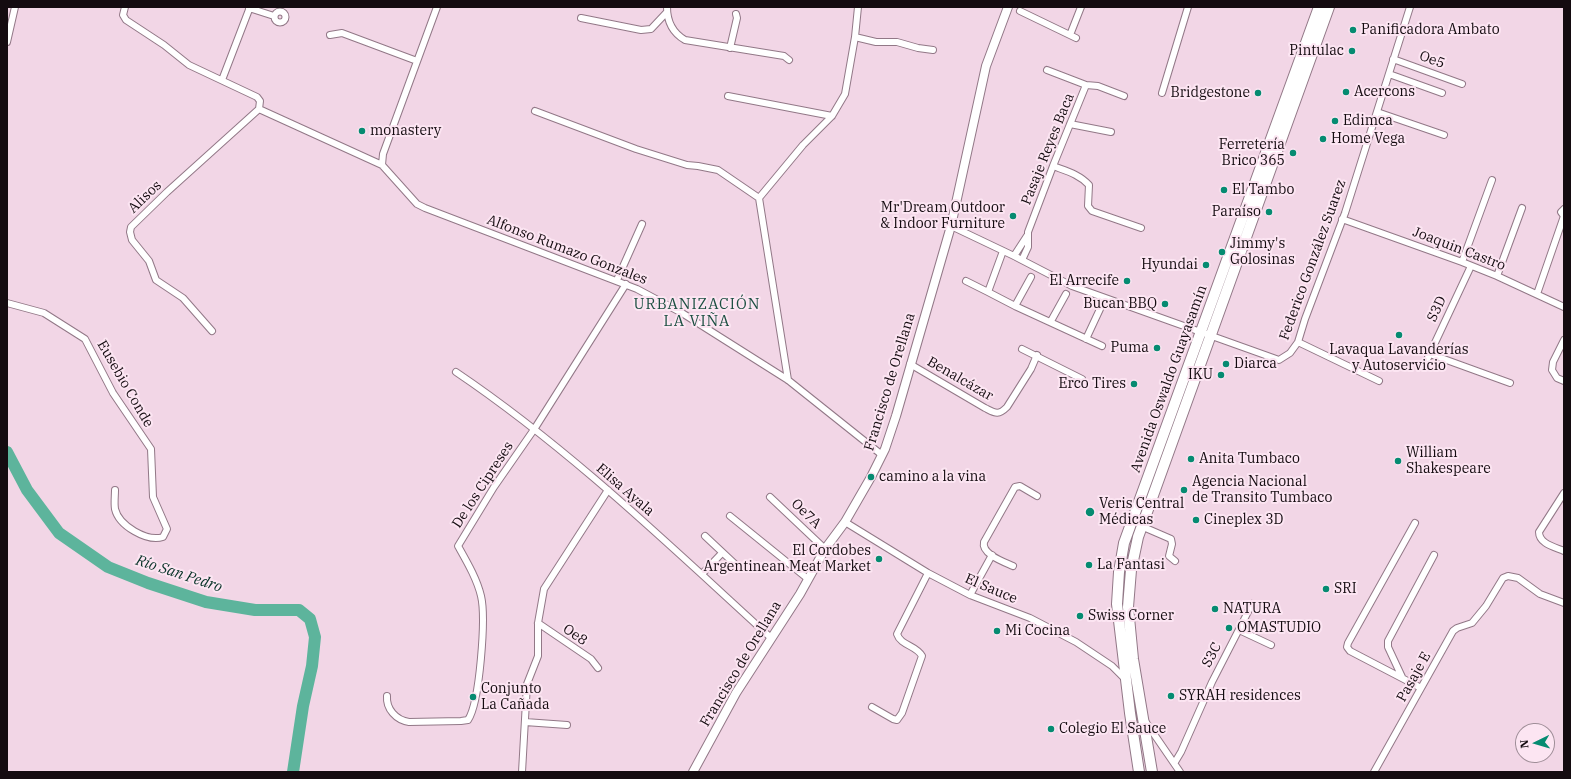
<!DOCTYPE html>
<html>
<head>
<meta charset="utf-8">
<style>
	body { margin:0 }
	#map { position:relative; width:1571px; height:779px; overflow:hidden; background:#f2d6e6; font-family:"IBM Plex Serif",serif }
	canvas { display:block }
	.frame { position:absolute; inset:0; border:8px solid #140b10; pointer-events:none }
	.north { position:absolute; left:1515px; top:723px; width:40px; height:40px; box-sizing:border-box; background:#fce5f2; border:1px solid #9f8e98; border-radius:50%; rotate:265deg; font-size:11px; font-weight:700; line-height:16px; text-align:center; color:#140b10 }
	.north::after { content:''; display:block; margin:auto; width:14px; height:18px; background:#058b71; clip-path:polygon(50% 0,100% 100%,50% 72%,0 100%) }
</style>
</head>
<body>
<div id="map">
<canvas width="1571" height="779"></canvas>
<div class="frame"></div>
<div class="north">N</div>
</div>
<script>
const ctx = document.querySelector('canvas').getContext('2d');
ctx.lineJoin = 'round';
function trace(path, color, width, dash) { ctx.strokeStyle = color; ctx.lineWidth = width; ctx.lineCap = dash ? 'butt' : 'round'; ctx.setLineDash(dash || []); ctx.stroke(path); }
function label(font, color, halo, rows, align = 'center') {
  ctx.font = font + ' "IBM Plex Serif",serif'; ctx.lineWidth = 4; ctx.setLineDash([]); ctx.textBaseline = 'middle'; ctx.strokeStyle = halo; ctx.fillStyle = color; for (const [text, x, y, turn = 0] of rows) {
    ctx.save(); ctx.translate(x, y); ctx.rotate((+turn || 0) * Math.PI / 180); ctx.textAlign = isNaN(turn) ? turn : align; if (halo) ctx.strokeText(text, 0, 0); ctx.fillText(text, 0, 0); ctx.restore();
  }
}
const river = new Path2D(`
	M7 452 27 490 59 533 108 567 148 583 206 602 255 610H299L310 619 315 637 312 666 303 706 293 772`);
const minor = new Path2D(`
	M125 7 123 15 126 20 164 45 189 65 257 97 260 101 259 109
	M667 7C667 22 673 33 685 40L784 56 789 60
	M249 8 274 16
	M1020 11 1076 38
	M274.5 17a5.5 5.5 0 1 1 11 0a5.5 5.5 0 1 1-11 0Z
	M581 18 641 30 651 29 667 12
	M330 35 342 33 417 61
	M1070 35 1081 7
	M855 37 876 42H897L918 48 933 50
	M7 42 15 7
	M730 48 737 18 736 14
	M1393 59 1462 84
	M1047 70 1086 85
	M1389 74 1442 93
	M222 80 250 7
	M1162 93 1188 7
	M728 96 832 116
	M259 109 382 165 417 204 425 208 637 289 682 313 788 380 882 455
	M535 111 636 149 687 165 698 166 718 170 759 198 788 380
	M1377 112 1444 135
	M1070 124 1111 132
	M382 165 383 154 437 7
	M1053 166C1066 171 1079 174 1089 185L1088 206 1092 211 1141 228
	M759 198 803 145 832 116 845 94 855 37 858 7
	M1342 219 1462 262 1497 276 1564 307
	M951 226 1014 256 1072 286 1279 360 1290 353 1298 342 1305 319 1345 213 1410 7
	M1003 251 988 292 1015 306 1102 346
	M1014 256 1027 236
	M1022 260 1028 247V232L1053 166 1086 85 1098 86 1124 96
	M1462 262 1492 180
	M1497 276 1522 208
	M617 280 642 224
	M966 281 988 292
	M1537 294 1564 216 1561 212 1564 209
	M7 303 44 313 85 339 113 393 151 449 153 497 167 529 163 537C147 542 119 526 115 509 114 503 115 496 115 490
	M1015 306 1031 277
	M1051 321 1066 294
	M212 331 183 298 156 280 149 261 132 240 130 232 131 227 167 192 259 109
	M1086 339 1100 309
	M1564 340 1553 362 1552 370 1557 378 1564 381
	M1298 342 1379 381
	M1022 349 1082 379
	M1430 354 1510 383
	M910 364 985 408C995 413 998 416 1007 407L1031 369 1037 355
	M1425 364 1471 266
	M456 372C570 449 669 545 770 637
	M1564 493 1539 532C1539 544 1555 547 1564 551
	M770 497 825 549
	M730 516 808 579
	M845 522 928 573 970 595 1030 618 1076 642 1112 666 1126 680
	M1415 523 1348 643 1347 647 1350 651 1421 688
	M1141 526 1171 539 1172 544 1169 556 1175 561
	M705 536 737 566
	M1013 566C1004 562 981 554 984 542L1015 487 1020 486 1037 496
	M702 574 722 553
	M970 595 992 555
	M538 623 591 659 598 668
	M1239 630 1271 645
	M1402 677 1388 647V641L1434 555
	M387 696C386 709 396 720 409 722L461 721 468 720C480 702 486 617 481 596 477 579 467 562 458 546L494 487 535 428 626 284
	M872 707 893 719 897 720 902 713 922 656C916 645 901 646 897 634L928 573
	M1145 721 1180 772
	M525 722 567 725
	M1175 762 1181 752 1212 682 1252 604
	M522 772 527 684 538 656V623L544 589 608 490
	M1374 772 1453 631 1457 628 1472 623 1486 606 1503 578 1508 576 1518 578 1540 594 1564 603`);
const tertiary = new Path2D(`
	M693 772 736 693 800 594 825 549 845 522 871 477 885 449 896 416 951 226 986 66 1008 7`);
const primary = new Path2D(`
	M1139 772 1130 713 1117 604 1119 572 1124 543 1319 7
	M1152 772 1133 659 1128 607 1131 570 1138 537 1329 7`);
const markers = [
	[1353,30,4,"#058b71"],
	[1352,51,4,"#058b71"],
	[1346,92,4,"#058b71"],
	[1258,93,4,"#058b71"],
	[1335,121,4,"#058b71"],
	[362,131,4,"#058b71"],
	[1323,139,4,"#058b71"],
	[1293,153,4,"#058b71"],
	[1224,190,4,"#058b71"],
	[1269,212,4,"#058b71"],
	[1013,216,4,"#058b71"],
	[1222,252,4,"#058b71"],
	[1206,265,4,"#058b71"],
	[1127,281,4,"#058b71"],
	[1165,304,4,"#058b71"],
	[1399,335,4,"#058b71"],
	[1157,348,4,"#058b71"],
	[1226,364,4,"#058b71"],
	[1221,375,4,"#058b71"],
	[1134,384,4,"#058b71"],
	[1191,459,4,"#058b71"],
	[1398,461,4,"#058b71"],
	[871,477,4,"#058b71"],
	[1184,490,4,"#058b71"],
	[1090,512,5,"#058b71"],
	[1196,520,4,"#058b71"],
	[879,559,4,"#058b71"],
	[1089,565,4,"#058b71"],
	[1326,589,4,"#058b71"],
	[1215,609,4,"#058b71"],
	[1080,616,4,"#058b71"],
	[1229,628,4,"#058b71"],
	[997,631,4,"#058b71"],
	[1171,696,4,"#058b71"],
	[473,697,4,"#058b71"],
	[1051,729,4,"#058b71"]
];
const poiNames = [
	["Panificadora Ambato",1361,30],
	["Pintulac",1344,51,"right"],
	["Acercons",1354,92],
	["Bridgestone",1250,93,"right"],
	["Edimca",1343,121],
	["monastery",370,131],
	["Home Vega",1331,139],
	["Ferretería",1285,145,"right"],
	["Brico 365",1285,161,"right"],
	["El Tambo",1232,190],
	["Mr'Dream Outdoor",1005,208,"right"],
	["& Indoor Furniture",1005,224,"right"],
	["Paraíso",1261,212,"right"],
	["Jimmy's",1230,244],
	["Golosinas",1230,260],
	["Hyundai",1198,265,"right"],
	["El Arrecife",1119,281,"right"],
	["Bucan BBQ",1157,304,"right"],
	["Puma",1149,348,"right"],
	["Lavaqua Lavanderías",1399,350,"center"],
	["y Autoservicio",1399,366,"center"],
	["Diarca",1234,364],
	["IKU",1213,375,"right"],
	["Erco Tires",1126,384,"right"],
	["William",1406,453],
	["Shakespeare",1406,469],
	["Anita Tumbaco",1199,459],
	["camino a la vina",879,477],
	["Agencia Nacional",1192,482],
	["de Transito Tumbaco",1192,498],
	["Veris Central",1099,504],
	["Médicas",1099,520],
	["Cineplex 3D",1204,520],
	["El Cordobes",871,551,"right"],
	["Argentinean Meat Market",871,567,"right"],
	["La Fantasi",1097,565],
	["SRI",1334,589],
	["NATURA",1223,609],
	["Swiss Corner",1088,616],
	["OMASTUDIO",1237,628],
	["Mi Cocina",1005,631],
	["Conjunto",481,689],
	["La Cañada",481,705],
	["SYRAH residences",1179,696],
	["Colegio El Sauce",1059,729]
];
const streetNames = [
	["Oe5",1432,60,20],
	["Pasaje Reyes Baca",1048,149,-68],
	["Alisos",145,197,-44],
	["Joaquin Castro",1459,249,21],
	["Alfonso Rumazo Gonzales",567,250,21],
	["Federico González Suarez",1313,260,-70],
	["S3D",1437,309,-65],
	["Benalcázar",960,379,30],
	["Avenida Oswaldo Guayasamín",1169,379,-70],
	["Francisco de Orellana",890,382,-73],
	["Eusebio Conde",125,384,60],
	["De los Cipreses",483,485,-57],
	["Elisa Ayala",625,490,41],
	["Oe7A",806,514,44],
	["El Sauce",991,589,23],
	["Oe8",575,635,34],
	["S3C",1212,655,-62],
	["Francisco de Orellana",741,664,-59],
	["Pasaje E",1414,677,-61]
];
const neighbourhoodNames = [
	["URBANIZACIÓN",697,305],
	["LA VIÑA",697,322]
];
const waterNames = [
	["Río San Pedro",179,574,18]
];
trace(river, '#5db49c', 12);
trace(minor, '#927887', 8);
trace(tertiary, '#927887', 10);
trace(primary, '#927887', 12);
trace(minor, '#fff', 6);
trace(tertiary, '#fff', 8);
trace(primary, '#fff', 10);
for (const [x, y, r, color] of markers) { const dot = new Path2D(); dot.arc(x, y, r, 0, 2 * Math.PI); ctx.fillStyle = color; ctx.fill(dot); trace(dot, '#fce5f2', 1.5); }
label('14px', '#140b10', '#fce5f2', poiNames, 'left');
label('14px', '#140b10', '#fce5f2', streetNames);
ctx.letterSpacing = '1px';
label('15px', '#1b4f41', '#fce5f2', neighbourhoodNames);
ctx.letterSpacing = '0px';
label('italic 15px', '#083328', '#fce5f2', waterNames);
</script>
</body>
</html>
